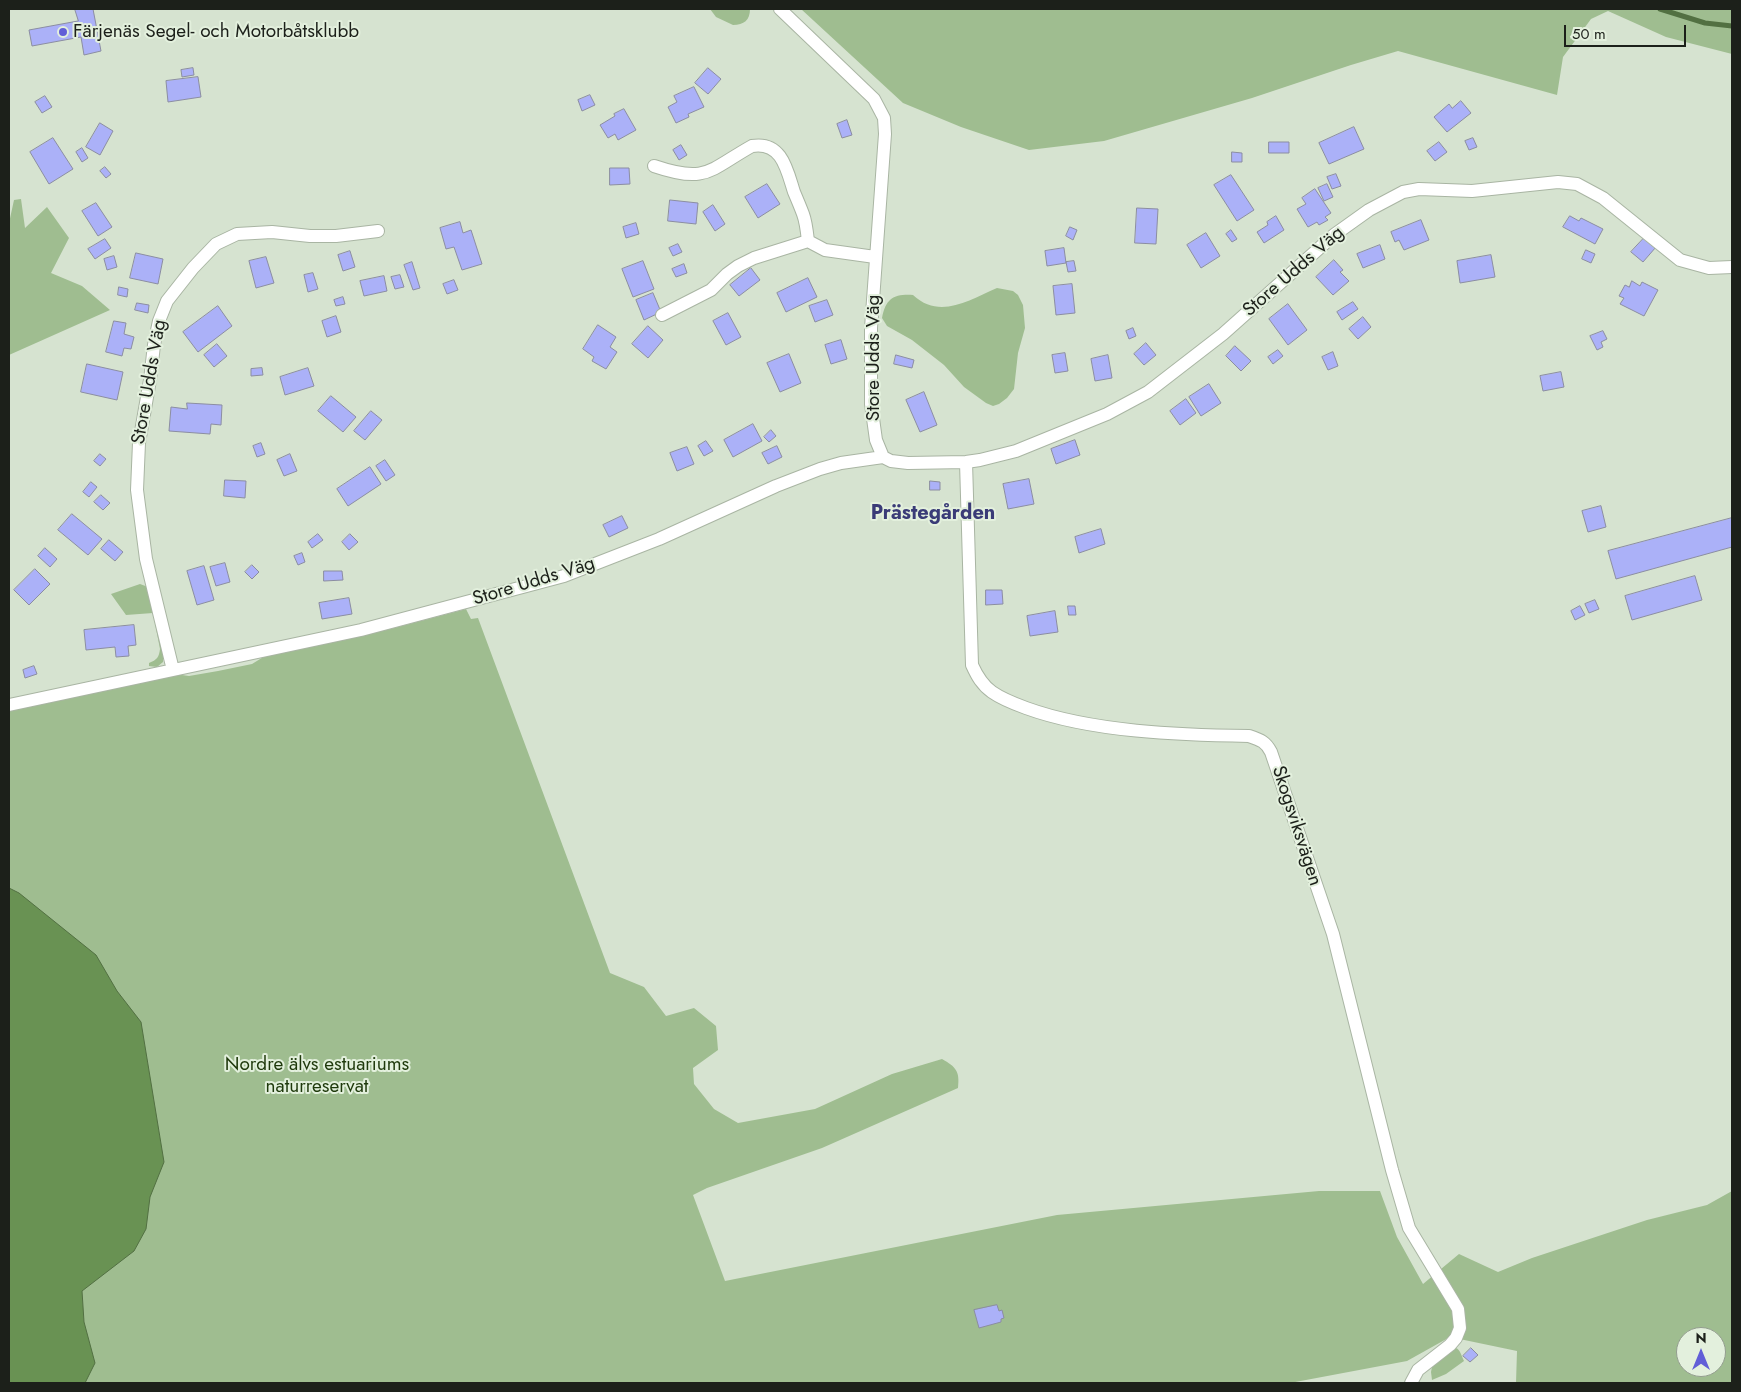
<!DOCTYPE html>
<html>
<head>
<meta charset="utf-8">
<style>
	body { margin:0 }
	#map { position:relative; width:1741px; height:1392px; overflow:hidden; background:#d6e3d0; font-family:Jost,sans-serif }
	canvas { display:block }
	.frame { position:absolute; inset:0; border:10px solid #1c201a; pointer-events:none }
	.north { position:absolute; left:1676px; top:1327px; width:50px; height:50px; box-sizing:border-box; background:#e3f0dd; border:1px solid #939d8f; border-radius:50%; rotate:0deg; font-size:14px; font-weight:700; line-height:20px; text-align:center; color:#1c201a }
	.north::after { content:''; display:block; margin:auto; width:18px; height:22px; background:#615ed7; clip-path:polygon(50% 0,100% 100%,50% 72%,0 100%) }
	.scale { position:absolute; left:1564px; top:25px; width:122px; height:22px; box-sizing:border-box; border:2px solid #1c201a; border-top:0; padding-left:6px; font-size:15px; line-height:18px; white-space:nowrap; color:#1c201a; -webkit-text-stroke:4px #e3f0dd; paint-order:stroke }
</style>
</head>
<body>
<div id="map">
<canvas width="1741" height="1392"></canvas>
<div class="frame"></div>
<div class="north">N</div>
<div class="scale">50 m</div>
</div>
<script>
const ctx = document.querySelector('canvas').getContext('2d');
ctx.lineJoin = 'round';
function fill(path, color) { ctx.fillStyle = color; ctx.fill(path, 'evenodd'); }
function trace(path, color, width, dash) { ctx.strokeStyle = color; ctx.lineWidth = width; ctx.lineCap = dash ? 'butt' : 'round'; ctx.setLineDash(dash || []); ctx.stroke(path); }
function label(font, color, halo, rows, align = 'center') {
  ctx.font = font + ' Jost,sans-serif'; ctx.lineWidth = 4; ctx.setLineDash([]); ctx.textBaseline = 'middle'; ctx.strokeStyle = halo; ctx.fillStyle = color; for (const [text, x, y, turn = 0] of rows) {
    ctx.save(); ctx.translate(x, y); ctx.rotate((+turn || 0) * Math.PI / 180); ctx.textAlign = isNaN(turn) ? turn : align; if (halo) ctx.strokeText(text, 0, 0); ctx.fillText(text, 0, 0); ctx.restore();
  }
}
const green = new Path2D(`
	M710 9H750C750 20 744 25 733 25L716 17Z
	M801 9H1732V54L1666 37 1608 11 1591 19 1563 57 1557 95 1398 51 1351 65 1252 98 1104 141 1029 150 961 127 903 103Z
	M21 199 25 228 47 207 69 238 51 273 82 286 110 310 9 355V223L14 200Z
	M997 288 1013 291 1018 295 1023 305 1025 328 1018 353 1014 389 1007 398 999 404 993 406 986 403 964 387 944 365 912 340 887 326 882 318C886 298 894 294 913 295 940 320 969 300 997 288Z
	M140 584 148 587 163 652V662L157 667 149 666V663C157 660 159 657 160 649L153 613 126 615 111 594Z
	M466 609 471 619 478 618 610 973 644 987 666 1016 694 1008 716 1026 718 1050 693 1068 694 1084 714 1109 738 1123 815 1109 892 1074 942 1059C956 1067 960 1071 958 1088L822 1148 707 1188 693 1195 725 1281 1057 1215 1319 1191H1380L1397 1237 1423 1284 1459 1254 1498 1272 1532 1258 1647 1220 1707 1205 1732 1191V1383H1516L1517 1351 1450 1337 1407 1361 1290 1383H9V711L175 674 189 676 218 671 252 664 265 656 386 630ZM1686 1337H1716V1367H1686Z
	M1456 1348C1460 1349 1462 1357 1464 1361L1446 1374 1432 1380 1431 1372 1432 1367Z`);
const water = new Path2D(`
	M9 888 19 893 96 955 117 991 141 1022 164 1162 150 1197 146 1229 134 1251 82 1291 84 1322 95 1363 85 1383H9Z`);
const stream = new Path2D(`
	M1660 9 1705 23 1732 26`);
const building = new Path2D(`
	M75 9H93L101 51 84 55 81 37 32 46 29 30 78 21Z
	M193 68 194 75 182 77 181 70Z
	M708 68 721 79 708 94 695 83Z
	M198 77 201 97 168 102 166 81Z
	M694 87 704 107 688 114 689 117 676 123 668 107 677 102 674 96Z
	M590 95 595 105 582 111 578 100Z
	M45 96 52 107 42 113 35 102Z
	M1461 101 1471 113 1447 132 1434 117 1449 104 1452 108Z
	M624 109 636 130 618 140 615 134 608 138 600 125 615 116 614 114Z
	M847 120 852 135 842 138 837 124Z
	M100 123 113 131 100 155 86 147Z
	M1354 127 1364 149 1329 164 1319 143Z
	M53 138 73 169 49 184 30 152Z
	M1473 138 1477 147 1469 150 1465 141Z
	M1269 142H1289V153H1269Z
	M1439 142 1447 152 1435 161 1427 151Z
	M681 145 687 155 679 160 673 150Z
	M82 148 88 158 82 162 76 152Z
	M1232 152 1242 153V162H1232Z
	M105 167 111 174 106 178 100 171Z
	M610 168H629L630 184 610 185Z
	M1336 174 1341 186 1332 189 1327 177Z
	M1231 175 1254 210 1237 221 1214 185Z
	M767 184 780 204 758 218 745 197Z
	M1327 184 1333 197 1324 201 1318 188Z
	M1315 189 1331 213 1325 217 1328 220 1319 225 1317 222 1308 227 1297 209 1306 204 1302 198Z
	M670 200 698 203 696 224 668 221Z
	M96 203 112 227 98 236 82 211Z
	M713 205 725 224 715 231 703 212Z
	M1137 208 1158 209 1156 244 1135 243Z
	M1276 216 1284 230 1264 243 1257 232 1268 225 1267 222Z
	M1570 216 1579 221 1581 218 1603 229 1595 244 1563 227Z
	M1421 220 1429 240 1404 250 1399 240 1395 242 1391 232Z
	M460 222 463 233 471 230 482 264 462 270 454 247 446 249 440 228Z
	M636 223 639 234 626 238 623 227Z
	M1070 227 1077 230 1073 240 1066 236Z
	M1231 230 1237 239 1232 242 1226 234Z
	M1206 233 1220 256 1201 268 1187 245Z
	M1645 237 1656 247 1643 262 1631 252Z
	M105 239 111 248 95 259 88 249Z
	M678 244 682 252 673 256 669 248Z
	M1380 245 1385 259 1363 268 1357 254Z
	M1064 248 1066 263 1047 266 1045 251Z
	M1586 250 1595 254 1591 263 1582 259Z
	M350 251 355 267 343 271 338 255Z
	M136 253 163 259 158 284 130 278Z
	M1491 255 1495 277 1460 283 1457 261Z
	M114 256 117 267 107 270 104 259Z
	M266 257 274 283 256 288 249 261Z
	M1334 260 1343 270 1340 272 1349 281 1333 295 1316 277Z
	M643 261 654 289 633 297 622 269Z
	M1074 261 1076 271 1068 272 1066 262Z
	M412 262 420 288 413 290 404 265Z
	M684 264 687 273 676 277 672 269Z
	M751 268 760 280 739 296 730 285Z
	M313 273 318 289 308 292 304 275Z
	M400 275 404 287 395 289 391 277Z
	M384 276 387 291 364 296 360 281Z
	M808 278 817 297 786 312 777 293Z
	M454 280 458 290 447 294 443 284Z
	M1632 281 1640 286 1642 282 1658 290 1644 316 1620 304 1624 298 1619 296 1625 285 1629 287Z
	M1072 284 1075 313 1056 315 1053 286Z
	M119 287 128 289 127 297 118 295Z
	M653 293 661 312 644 320 636 300Z
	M343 297 345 304 336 306 334 300Z
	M827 300 833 315 815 322 809 306Z
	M1353 302 1358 309 1342 320 1337 312Z
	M137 303 149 305 148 313 135 310Z
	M1288 304 1307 330 1288 345 1269 319Z
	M218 306 232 326 198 352 183 332Z
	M728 313 741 337 726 345 713 321Z
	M336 316 341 332 327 337 322 321Z
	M1363 317 1371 327 1358 339 1349 329Z
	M114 321 126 323 124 334 134 337 131 349 124 348 122 356 106 352Z
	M598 325 616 337 610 347 617 352 606 369 592 361 594 357 583 349Z
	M648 326 663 340 648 358 632 344Z
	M1133 328 1136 336 1129 339 1126 331Z
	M1603 331 1607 339 1601 342 1603 347 1597 350 1590 336Z
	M841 340 847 359 831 364 825 345Z
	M1146 343 1156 355 1144 365 1134 354Z
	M217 344 227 356 214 367 204 355Z
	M1235 346 1251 361 1241 371 1226 356Z
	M1278 350 1283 356 1273 364 1268 357Z
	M1333 352 1338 366 1328 370 1322 357Z
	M1065 353 1068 371 1055 373 1052 355Z
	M789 354 801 383 780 392 767 363Z
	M896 355 914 360 912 368 894 364Z
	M1108 355 1112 378 1095 381 1091 359Z
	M87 364 123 372 117 400 81 392Z
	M262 368 263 375 251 376V369Z
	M308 368 314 386 285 395 280 377Z
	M1561 372 1564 387 1543 391 1540 376Z
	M1209 384 1221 403 1201 416 1189 397Z
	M924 392 937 425 920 432 906 400Z
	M331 396 356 417 343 432 318 411Z
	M1186 399 1196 413 1180 425 1170 411Z
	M187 403 222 405 221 425 211 424 210 434 169 431 171 407 187 409Z
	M371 411 382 420 365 440 354 431Z
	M753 424 762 441 733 457 724 440Z
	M771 430 776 436 769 442 764 437Z
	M1075 440 1080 455 1056 464 1051 449Z
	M706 441 713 451 704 456 698 446Z
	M261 443 265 454 257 457 253 446Z
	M777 446 782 457 768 464 762 453Z
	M687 447 694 464 677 471 670 453Z
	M100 454 106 459 100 466 94 461Z
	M290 454 297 471 284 476 277 460Z
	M385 460 395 475 386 481 376 466Z
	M370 467 381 484 348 506 337 489Z
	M1029 479 1034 504 1008 509 1003 484Z
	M225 480 246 481 245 498 224 496Z
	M930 481 940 482V490H930Z
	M91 482 97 487 89 497 83 492Z
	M101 495 110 503 103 510 94 502Z
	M1601 506 1606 527 1588 532 1582 511Z
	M72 514 102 539 88 555 58 530Z
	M622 516 628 528 609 537 603 525Z
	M1732 518V547L1616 579 1608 551Z
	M1101 529 1105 544 1079 553 1075 537Z
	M318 534 323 540 312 548 308 542Z
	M350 534 358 542 349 550 342 542Z
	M109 540 123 552 115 561 101 549Z
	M45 548 57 559 50 567 38 556Z
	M302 553 305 562 298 565 294 556Z
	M225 563 230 582 216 586 210 567Z
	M252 565 259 572 252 579 245 572Z
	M204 566 214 600 197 605 187 571Z
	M35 569 50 584 29 605 14 590Z
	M324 571H342L343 580 324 581Z
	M1695 576 1702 600 1632 620 1625 596Z
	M986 590H1002L1003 604 986 605Z
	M349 598 352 614 322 619 319 603Z
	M1595 600 1599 609 1589 613 1585 604Z
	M1068 606H1075L1076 615H1069Z
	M1580 606 1585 615 1575 620 1571 611Z
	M1055 611 1058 632 1030 636 1027 616Z
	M134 625 136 645 128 646 129 656 116 657 115 647 86 650 84 630Z
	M34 666 37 674 25 678 23 670Z
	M997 1305 999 1311 1002 1310 1004 1318 1001 1319V1322L979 1328 974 1310Z
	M1471 1348 1478 1355 1470 1362 1463 1356Z`);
const street = new Path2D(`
	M780 9 874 99 884 118 885 134 871 328V404L876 440 883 457 891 461 908 463 966 462 980 460 1016 451 1107 414 1148 392 1223 334 1334 235 1369 210 1403 192 1419 189 1472 191 1558 182 1577 184 1603 198 1680 260 1709 268 1732 267
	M654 166C707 184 709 170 752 146 782 141 787 170 794 192 797 199 800 206 803 214 806 222 807 232 808 241L825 250 875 257
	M662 315 711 290 727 274 738 266 754 258 808 241
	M966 462 972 665C977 676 982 685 992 692 1002 699 1015 704 1026 708 1092 732 1180 735 1249 736 1261 740 1266 742 1271 752L1333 934 1392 1170 1409 1228 1458 1309 1460 1328 1456 1338 1450 1345 1418 1370 1411 1383
	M173 670 146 559 137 490 139 443 150 380 154 345 159 321 167 301 193 268 216 244 237 234 272 232 310 236H336L378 231
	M9 705 361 630 564 576 659 539 776 486 820 469 841 463 883 457`);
const markers = [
	[63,32,5,"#615ed7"]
];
const poiNames = [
	["Färjenäs Segel- och Motorbåtsklubb",73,32]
];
const streetNames = [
	["Store Udds Väg",1294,272,-41],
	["Store Udds Väg",874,358,-90],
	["Store Udds Väg",150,382,-80],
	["Store Udds Väg",534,582,-17],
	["Skogsviksvägen",1296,826,72]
];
const parkNames = [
	["Nordre älvs estuariums",317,1065],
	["naturreservat",317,1087]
];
const neighbourhoodNames = [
	["Prästegården",933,514]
];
fill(green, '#9fbd90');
fill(water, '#699253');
trace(water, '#527042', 1);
trace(stream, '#527042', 5);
fill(building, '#abb1f8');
trace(building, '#8b8da1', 1);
trace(street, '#a9b5a3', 14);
trace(street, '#fff', 12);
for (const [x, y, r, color] of markers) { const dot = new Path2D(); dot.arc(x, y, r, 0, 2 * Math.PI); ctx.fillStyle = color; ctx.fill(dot); trace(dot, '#e3f0dd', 2); }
label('19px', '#1c201a', '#e3f0dd', poiNames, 'left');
label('19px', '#1c201a', '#e3f0dd', streetNames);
label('19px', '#1e390b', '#e3f0dd', parkNames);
label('bold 20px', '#3a3b77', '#e3f0dd', neighbourhoodNames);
</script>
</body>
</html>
